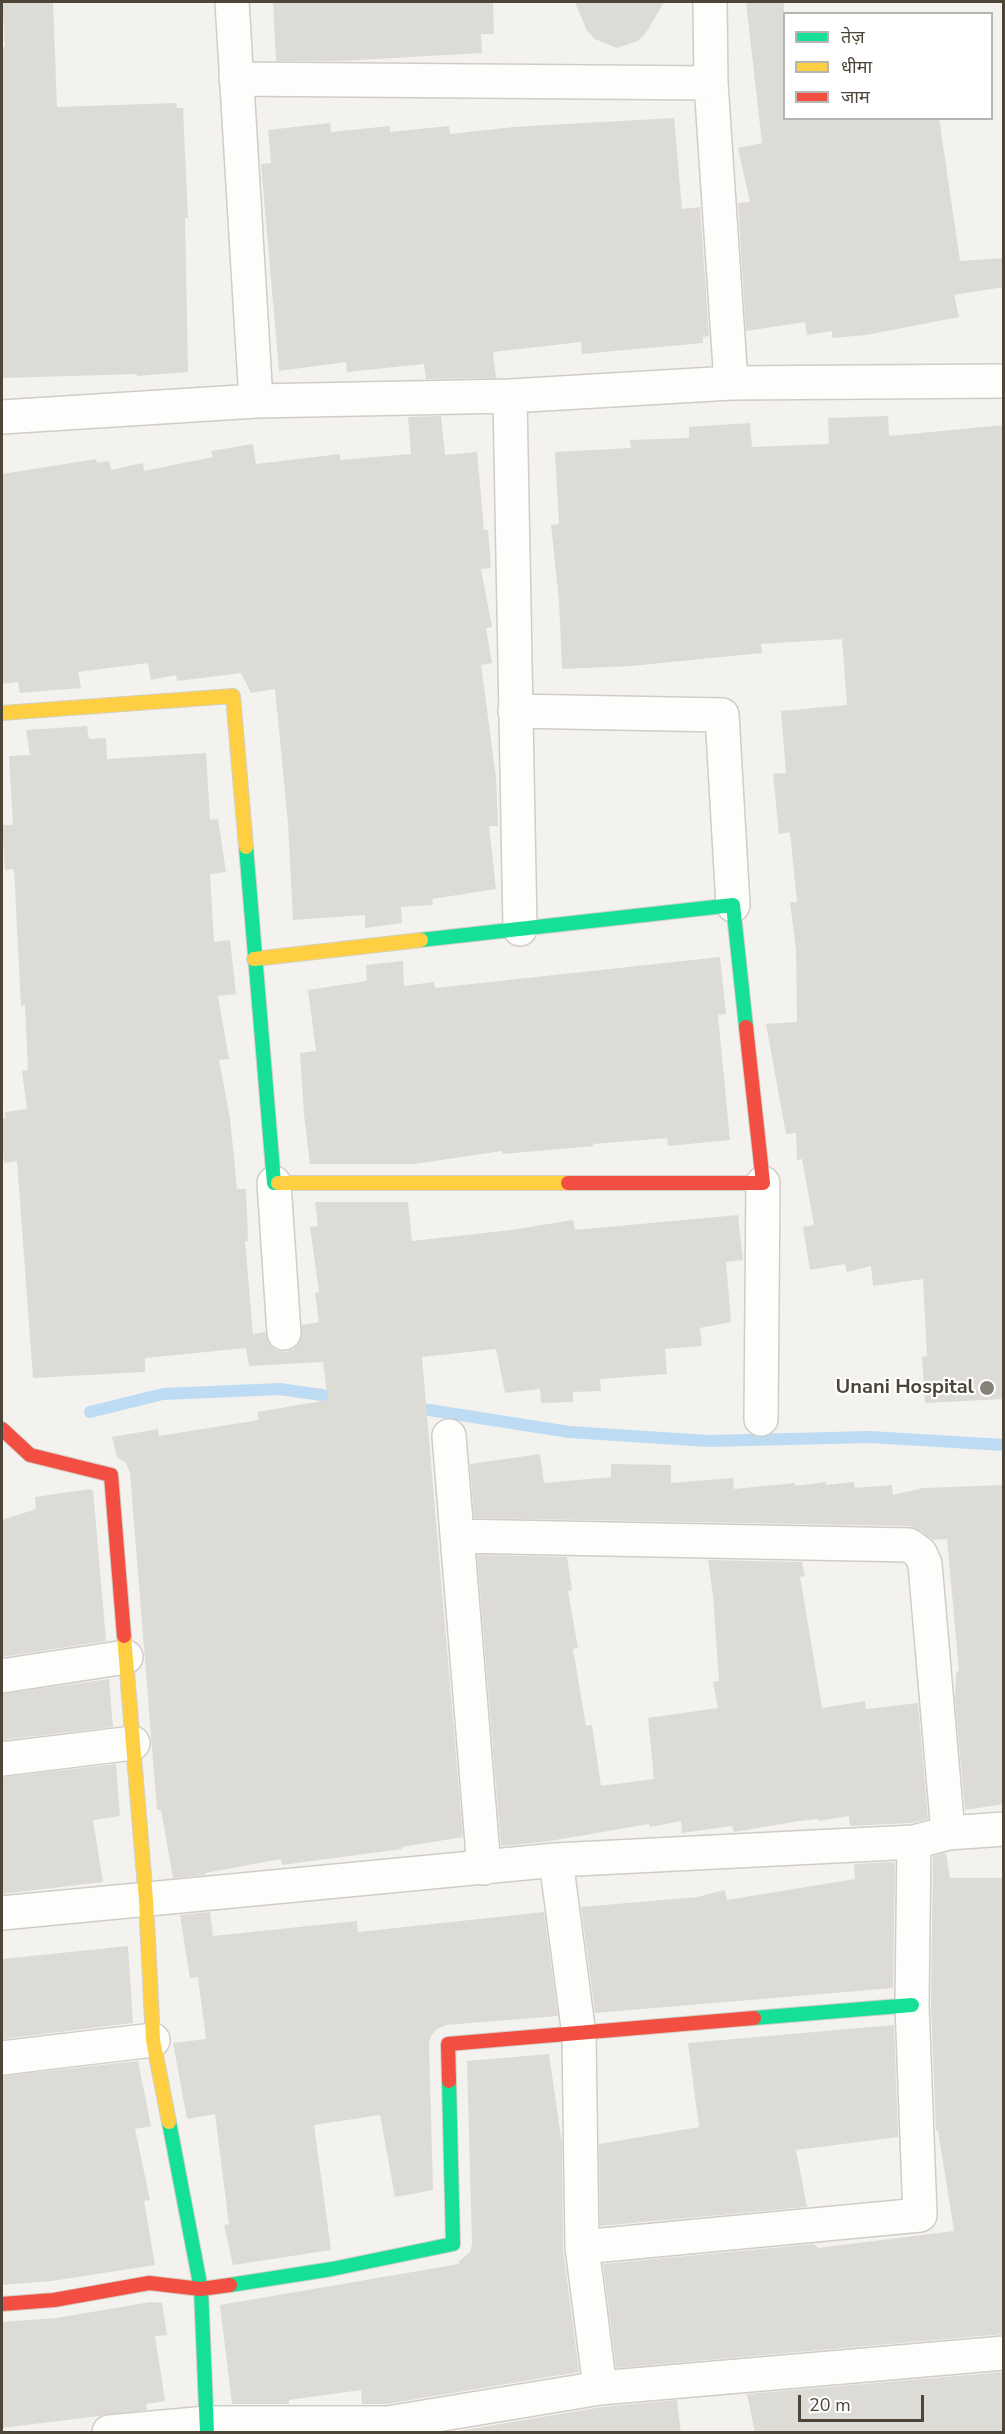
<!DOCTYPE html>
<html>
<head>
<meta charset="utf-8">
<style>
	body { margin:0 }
	#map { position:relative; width:1005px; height:2434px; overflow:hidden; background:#f3f2ee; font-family:"Nunito Sans","Noto Sans Devanagari",sans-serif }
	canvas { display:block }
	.frame { position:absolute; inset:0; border:3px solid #4c4538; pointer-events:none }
	.legend { position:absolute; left:783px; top:12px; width:210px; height:108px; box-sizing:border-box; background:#fff; border:2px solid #b7b5af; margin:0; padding:8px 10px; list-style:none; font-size:18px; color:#4c4538 }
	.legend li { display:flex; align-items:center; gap:12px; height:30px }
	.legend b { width:30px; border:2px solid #b7b5af }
	.scale { position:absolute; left:798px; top:2395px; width:126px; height:27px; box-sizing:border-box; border:3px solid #4c4538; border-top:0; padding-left:8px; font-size:18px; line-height:21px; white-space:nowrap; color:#4c4538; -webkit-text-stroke:4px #fff; paint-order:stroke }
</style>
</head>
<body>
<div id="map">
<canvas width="1005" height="2434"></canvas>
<div class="frame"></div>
<ul class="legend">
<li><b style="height:8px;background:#16e098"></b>तेज़</li>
<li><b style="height:8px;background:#ffcf43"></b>धीमा</li>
<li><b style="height:8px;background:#f24e42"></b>जाम</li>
</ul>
<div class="scale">20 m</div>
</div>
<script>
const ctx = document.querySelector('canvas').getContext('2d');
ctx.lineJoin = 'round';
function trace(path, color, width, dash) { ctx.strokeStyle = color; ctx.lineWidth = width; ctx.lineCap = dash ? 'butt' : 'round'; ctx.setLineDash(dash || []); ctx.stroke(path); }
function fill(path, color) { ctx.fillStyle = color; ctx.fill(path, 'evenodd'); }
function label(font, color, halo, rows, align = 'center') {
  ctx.font = font + ' "Nunito Sans",sans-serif'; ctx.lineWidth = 4.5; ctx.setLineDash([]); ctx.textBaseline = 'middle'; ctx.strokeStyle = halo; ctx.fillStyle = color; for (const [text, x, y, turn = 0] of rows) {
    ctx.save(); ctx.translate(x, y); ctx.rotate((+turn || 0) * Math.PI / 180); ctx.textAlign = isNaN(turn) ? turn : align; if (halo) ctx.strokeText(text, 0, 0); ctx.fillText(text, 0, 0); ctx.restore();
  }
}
const stream = new Path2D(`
	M410 1407 569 1432 709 1441 870 1437 1004 1445
	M90 1412 163 1394 280 1389 342 1398`);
const building = new Path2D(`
	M2 2H53L57 107 176 103 177 108H183L188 218H185L188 372 137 376V374L2 378V47H5Z
	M273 2H493L494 34H481L482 53 340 61H276Z
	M575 2H664L646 33 638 41 617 48 595 39 587 31Z
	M746 2H784V118H939L960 261 1004 258V287L954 295 959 317 866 335 832 338V331L807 335 805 322 746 331 738 203 750 202 738 148 762 143Z
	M674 118 682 209 700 207 709 336 703 337V343L582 354 581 342 493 352 496 378 426 379 424 364 347 372 346 362 279 371 261 164 271 163 268 130 330 123 331 132 390 126V132L449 126 450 134 514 127Z
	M441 416 445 455 477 452 484 530H488L491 568 481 569 492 627 486 628 492 663 481 665 496 777 498 826H489L496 889 432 899 433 905 401 907 402 923 365 928V915L293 920 288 823 275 689 251 693 241 673 177 681 176 675 151 680 148 663 78 672 81 688 20 693 18 682 2 684V474L96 459 97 463 109 461 111 470 143 463 144 471 213 457 211 451 253 444 256 464 340 454V460L411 454 408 417Z
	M888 416 889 436 1004 425V1399L925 1403 922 1357 927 1356 923 1279 873 1286 871 1266 847 1272 845 1264 810 1270 803 1227 814 1225 802 1159 797 1160 796 1133 786 1134 766 1024 797 1022 796 950 790 902H797L790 832 779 834 773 774 786 773 781 711 847 705 842 639 761 644 762 653 631 666 562 669 559 601 551 525 559 524 555 452 631 448 630 440 689 438V427L750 423 752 447 829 444 828 418Z
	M87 726 89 739 106 738 107 759 206 753 210 820 218 819 226 872 210 874 214 942 230 940 236 994 218 996 229 1059 219 1060 230 1118 237 1189H246L248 1241H245L253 1334 265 1332 269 1344 276 1350 286 1352 294 1349 300 1342 302 1325 319 1322 315 1293 319 1292 310 1227 318 1226 315 1202H408L412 1241 511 1230 573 1220 575 1230 738 1215 743 1260 726 1262 731 1322 700 1328 702 1346 665 1349 667 1374 600 1379 601 1391 573 1392V1402L541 1403 540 1389 505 1393 496 1349 422 1357 463 1837 402 1847V1849L282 1865 281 1859 205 1873V1875L173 1878 161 1810H157L130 1473 126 1463 117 1457 112 1437 158 1429 159 1436 259 1420 257 1412 328 1400 323 1362 249 1366 246 1348 145 1358V1372L33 1378 17 1161 4 1163 2 1143V1118H6L5 1112 27 1109 22 1071 28 1070 25 1005 21 1006 14 869 5 870 2 825H13L9 756 30 755 26 730Z
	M720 957 726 1014 718 1015 730 1140 668 1146 667 1138 593 1144V1146L503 1154 502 1151 414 1164H310L304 1114 300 1053 316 1051 308 990 367 981 366 965 403 961 404 986 434 982 435 988Z
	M540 1454 544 1483 611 1477V1464L671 1465V1483L733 1478 734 1489 795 1483V1486L826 1482V1485L854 1482 855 1488 892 1485 893 1495 923 1488 1004 1485V1804L965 1810 955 1699 956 1672 959 1671 947 1539 933 1540 920 1530 909 1526 474 1518 470 1464Z
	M90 1489 93 1490 106 1641 2 1657V1520L36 1509 35 1497Z
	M477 1555 567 1557 572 1590 568 1591 578 1648 573 1649 586 1726 592 1725 601 1786 654 1779 648 1718 718 1708 713 1682 719 1681 713 1596 708 1560 802 1562 805 1576 800 1577 822 1708 865 1701 866 1709 918 1703 928 1819 911 1823 850 1826 849 1816 818 1821V1819L799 1821 734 1832 732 1826 682 1833 681 1821 650 1827 649 1824 544 1842 501 1846Z
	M109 1679 113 1727 2 1740V1694Z
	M116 1764 120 1816 93 1820 103 1882 2 1894V1777Z
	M946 1853 950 1878H1004V2334L616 2368 603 2264 814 2244 818 2248 954 2231 938 2131H936L931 2005 933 1856Z
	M895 1862 893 1988 595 2013 581 1907 697 1897 725 1890 727 1900 855 1879 854 1864Z
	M210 1912 213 1936 357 1921 358 1932 544 1912 558 2016 446 2025 437 2029 431 2036 429 2044 433 2190 395 2197 380 2115 314 2125 331 2250 233 2265 224 2225 229 2224 215 2114 187 2119 173 2043 206 2039 198 1977 190 1978 180 1915Z
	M128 1946 133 2023 2 2039V1959Z
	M894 2025 898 2137 796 2150 807 2207 600 2226 599 2144 699 2127 688 2043Z
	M549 2054 562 2144 563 2249 579 2372 386 2404H362L361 2390 289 2400V2404H232L220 2305 459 2264V2261L470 2252 472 2244 467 2061Z
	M138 2061 151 2126 135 2129 150 2200 144 2201 155 2265 52 2281 2 2285V2076Z
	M150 2302 162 2303 167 2335 155 2336 165 2401 146 2404 147 2410 2 2428V2322L57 2318Z
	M1004 2372V2433H755L747 2394Z
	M677 2400 681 2433H446L602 2407Z`);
const street = new Path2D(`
	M232 2 256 401
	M710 2 711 83 731 383
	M236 79 711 83
	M510 396 520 929
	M2 417 256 401 510 396 731 383 1004 381
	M515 711 722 715 733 905
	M274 1183 284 1333
	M761 1419 763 1183
	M449 1436 484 1868
	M457 1536 909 1545 920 1553 925 1564 948 1833
	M2 1676 126 1657
	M2 1759 133 1743
	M556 1860 579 2035 582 2247 600 2388
	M2 1913 556 1860 914 1842 948 1833 1004 1829
	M2 2058 153 2040
	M582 2247 920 2215 912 2005 914 1842
	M109 2432 207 2423H388L600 2388 1004 2353`);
const fast = new Path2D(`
	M246 847 274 1183H278
	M421 940 733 905 746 1027
	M754 2018 912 2005
	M169 2122 201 2289 207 2432
	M230 2285 332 2269 453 2244 449 2081`);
const slow = new Path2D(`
	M2 713 233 696 246 847
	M254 959 421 940
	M278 1183H568
	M124 1636 146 1900 153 2040 169 2122`);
const jam = new Path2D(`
	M568 1183H763L746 1027
	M2 1429 30 1455 111 1475 124 1636
	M449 2081 448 2044 754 2018
	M2 2304 54 2300 149 2283 201 2289 230 2285`);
const markers = [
	[987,1388,8,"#868278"]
];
const poiNames = [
	["Unani Hospital",974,1388]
];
trace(stream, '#bddcf3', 12);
fill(building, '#dddbd6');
trace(street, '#d0cdc8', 36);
trace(fast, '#d3d0c5', 16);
trace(slow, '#d3d0c5', 16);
trace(jam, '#d3d0c5', 16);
trace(street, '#fdfdfc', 33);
trace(fast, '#16e098', 14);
trace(slow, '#ffcf43', 14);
trace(jam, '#f24e42', 14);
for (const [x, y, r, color] of markers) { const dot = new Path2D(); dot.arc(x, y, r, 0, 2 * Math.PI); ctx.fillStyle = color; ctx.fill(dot); trace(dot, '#fff', 2); }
label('bold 20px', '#4c4538', '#fff', poiNames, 'right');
</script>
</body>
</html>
